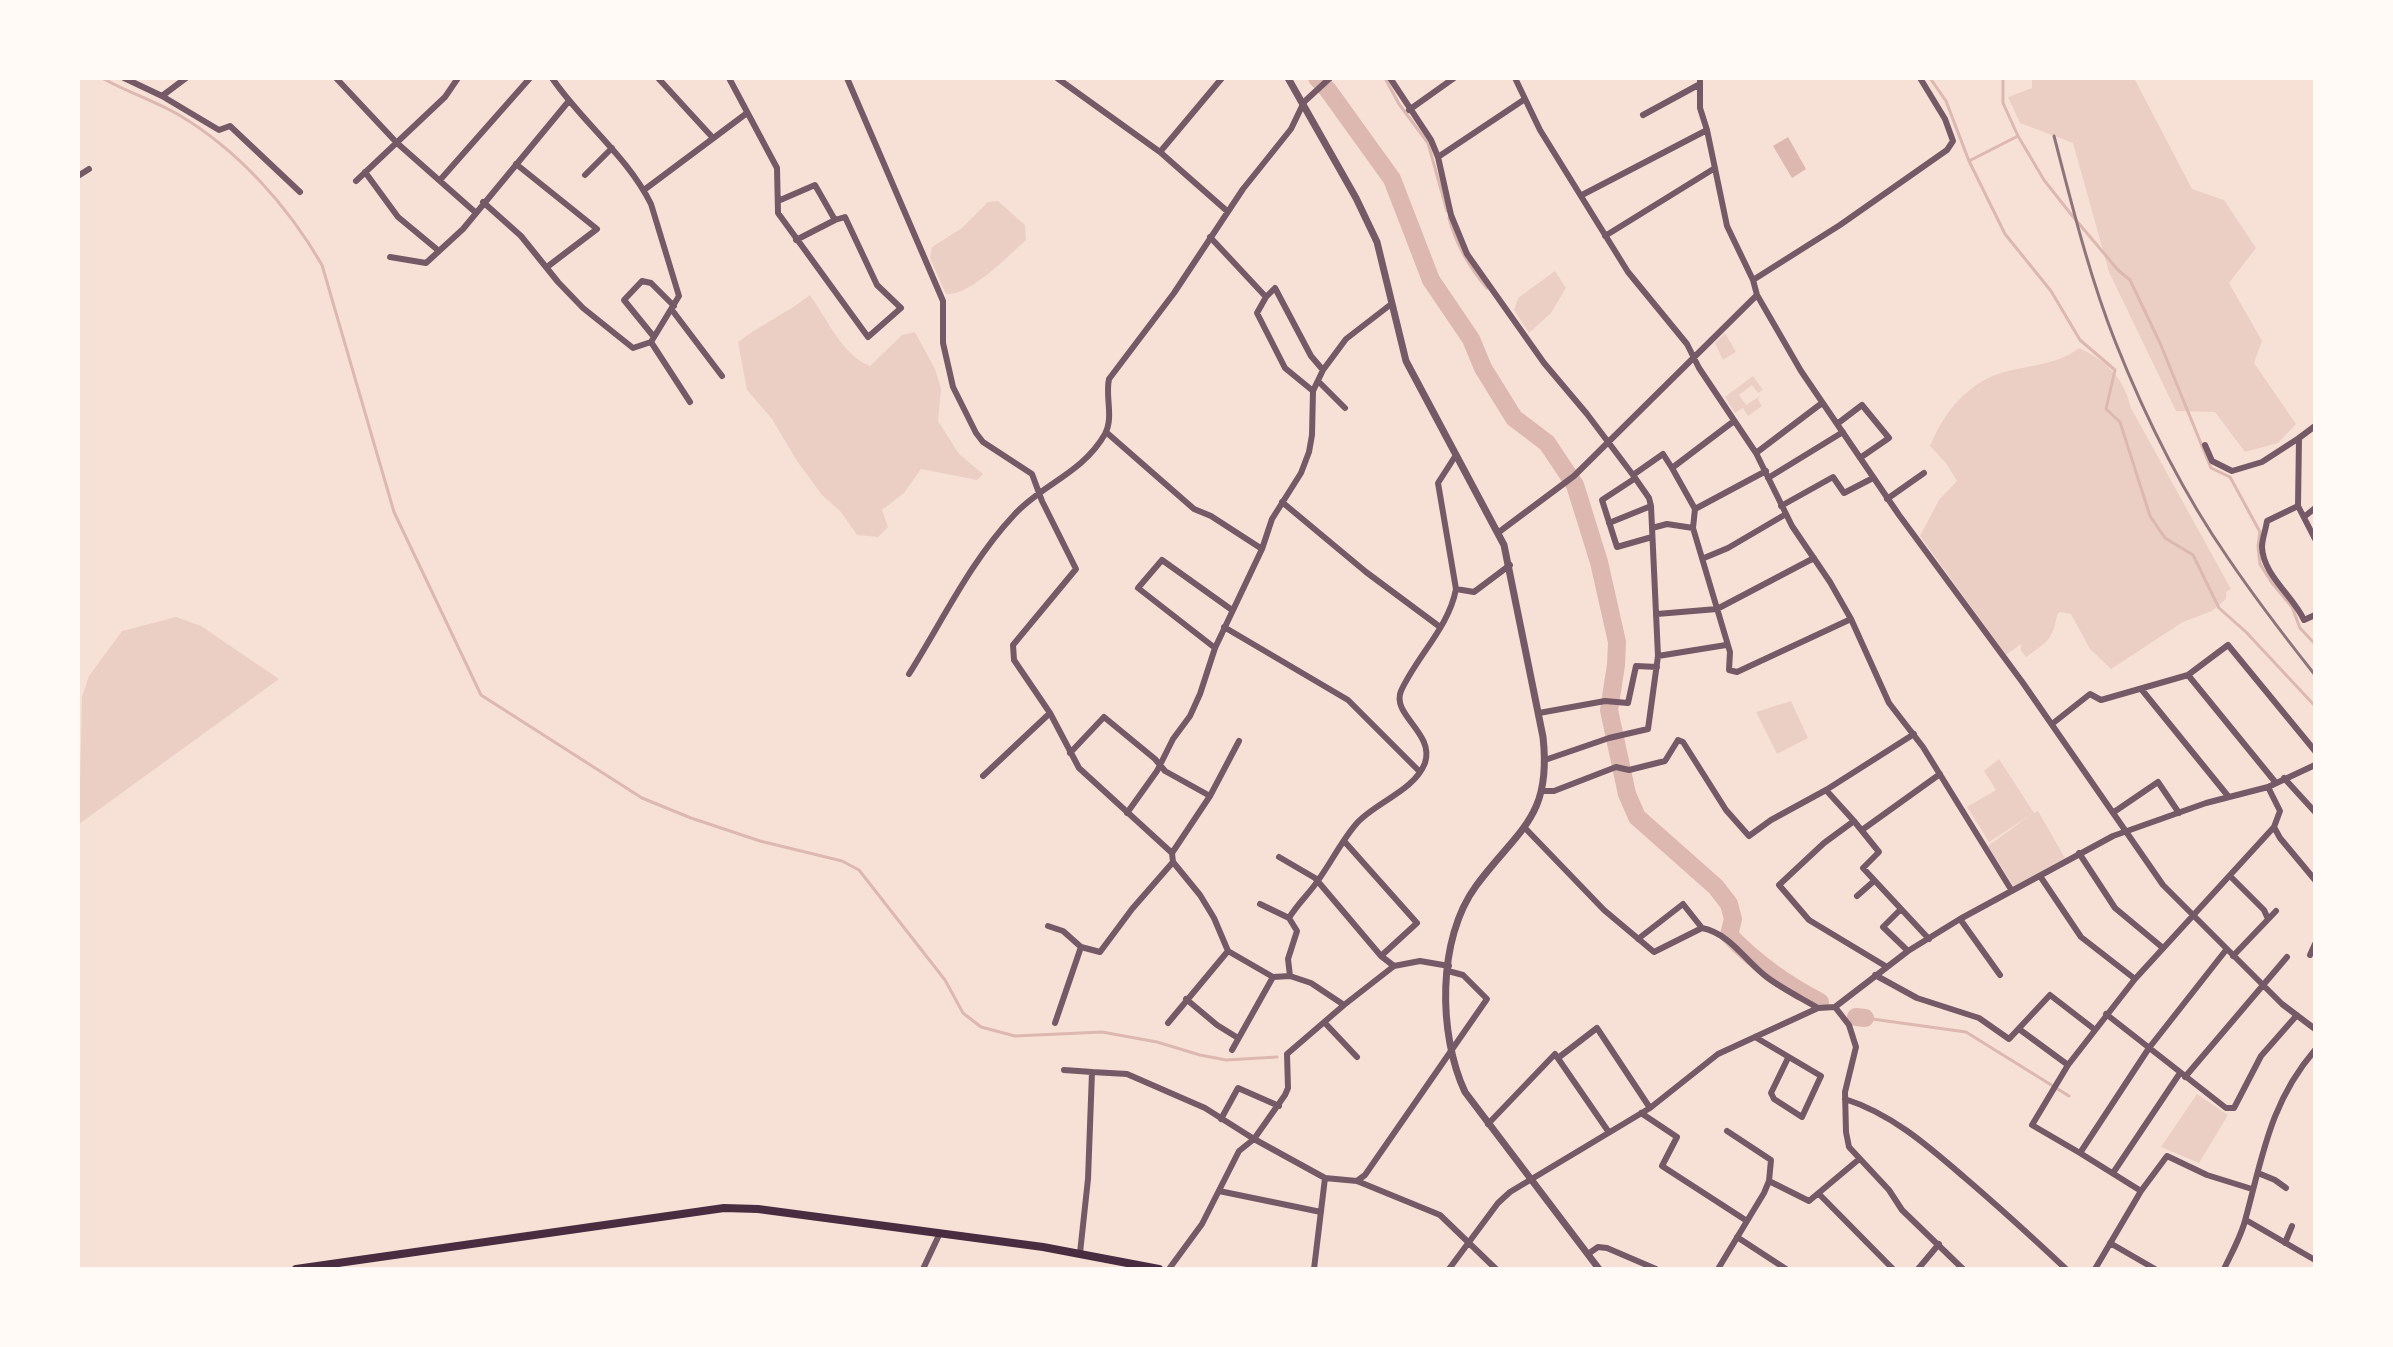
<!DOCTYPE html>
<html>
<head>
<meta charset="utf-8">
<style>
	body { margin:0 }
	#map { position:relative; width:2393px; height:1347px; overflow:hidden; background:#f7e1d7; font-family:"Open Sans",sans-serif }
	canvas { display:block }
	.frame { position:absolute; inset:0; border:80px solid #fffaf5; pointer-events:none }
</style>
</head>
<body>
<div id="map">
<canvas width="2393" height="1347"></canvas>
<div class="frame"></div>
</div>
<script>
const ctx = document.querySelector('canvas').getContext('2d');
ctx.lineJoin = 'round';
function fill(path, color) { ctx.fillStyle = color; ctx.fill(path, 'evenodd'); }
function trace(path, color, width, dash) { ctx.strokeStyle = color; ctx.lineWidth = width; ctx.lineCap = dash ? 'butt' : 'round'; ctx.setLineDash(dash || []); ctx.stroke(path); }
const green = new Path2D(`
	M2032 78H2134L2192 189 2224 200 2256 248 2229 283 2262 341 2254 363 2296 424 2278 443 2245 452 2215 412 2176 411 2109 272 2073 143 2020 123 2008 97 2032 88Z
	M998 201 1025 225 1026 240C1008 256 970 296 946 294L930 258 932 247 962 228 988 202Z
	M1555 271 1566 288 1551 313 1529 333 1514 310 1518 298Z
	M810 295C827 319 843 356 870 366L902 335 915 332 935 369 941 389 938 421 959 454 983 474 977 480 921 469 904 493 882 510 888 527 878 537 857 535 841 512 822 495 797 461 772 419 747 390 738 342C762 324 787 313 810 295Z
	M1725 333 1736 352 1723 360 1715 343Z
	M2079 348C2106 360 2124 378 2131 408L2231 589 2226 592V599L2212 611 2183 622 2111 669 2090 649 2071 614 2060 612 2057 615C2053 640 2046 643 2026 657L2021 651V644L2006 655 1920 536 1939 500 1957 481 1946 463 1930 446C1944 411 1970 380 2008 371 2032 365 2059 364 2079 348Z
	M1753 376 1763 390 1758 393 1752 385 1739 395 1746 405 1760 396 1758 400 1762 406 1748 416 1743 408 1735 413 1725 397Z
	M176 617 201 626 279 679 79 824 82 697 89 676 122 631Z
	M1791 701 1808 738 1777 754 1756 712Z
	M1999 759 2034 813 2038 811 2065 858 2014 887 1988 846 2029 816 1989 842 1967 807 1996 790 1984 771Z
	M2197 1094 2228 1115 2199 1163 2161 1147Z`);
const water = new Path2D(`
	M1788 137 1806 169 1792 178 1773 146Z`);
const stream = new Path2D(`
	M102 78C127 92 155 101 179 115 238 150 288 206 322 265L394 512 481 695 642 798 691 818 760 841 842 861 859 870 945 980 963 1013 981 1027 1015 1036 1102 1032 1157 1042 1200 1055 1226 1060 1277 1057
	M1385 78 1399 104 1428 143 1447 211
	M1930 78 1946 101 1969 161
	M2003 78V103L2018 136 1969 161 2005 234 2051 291 2080 340 2115 370 2106 409 2120 422 2150 516 2165 538 2193 555 2219 608 2246 632 2315 706
	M2018 136 2044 180 2070 213 2118 270 2130 280 2160 343 2211 468 2230 477 2260 532 2258 546 2260 564 2272 583 2292 607 2300 628 2315 644
	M1449 218C1456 244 1469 267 1487 288
	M1865 1018 1966 1032 2069 1096`);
const river = new Path2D(`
	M1317 78 1328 90 1392 179 1431 280 1471 339 1483 368 1514 418 1547 443 1575 485 1599 562 1617 642 1616 665 1609 710 1627 794 1637 817 1716 887 1729 904 1733 919 1729 935C1756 963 1785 984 1820 1002
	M1856 1017 1865 1018`);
const minor = new Path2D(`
	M124 78 162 96 186 78
	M336 78 397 143 475 212
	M658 78 713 138
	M729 78 777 168 778 213 868 337 901 308 877 285 845 217 835 220 796 240
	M847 78 943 301V343L953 387 976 433 983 442 1032 474 1042 501 1076 569 1013 645 1014 660 1050 713 1079 768 1172 853 1173 862 1200 895 1214 918 1228 951 1273 977 1290 976 1311 983 1344 1005
	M1057 78 1160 152 1227 211
	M1390 78 1431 140 1438 157 1451 215 1467 254 1544 363 1587 414 1633 475 1649 498 1651 506 1658 656 1648 729 1609 738 1545 760
	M1515 78 1540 130 1628 272 1687 344 1699 368 1756 453 1792 526 1830 582 1851 619 1889 703 1923 747 2012 891
	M1700 78V108L1707 130 1727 226 1753 280 1757 295 1801 371 1899 515 2023 683 2163 885 2282 1004 2315 1029
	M162 96 219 130 230 126 300 192
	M1409 110 1454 78
	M1643 115 1700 84
	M1160 152 1222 78
	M1438 157 1525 99
	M516 164 597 229 547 267
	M365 172 398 217 439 251
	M585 175 612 148
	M78 176 89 169
	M440 180 530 78
	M356 181 445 97 458 78
	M644 190 747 113
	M1582 195 1707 130
	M778 201 815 185 835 220
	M483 202 521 236 558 282 583 308 633 348 651 342 679 296 651 204C627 156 582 122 552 78
	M1605 236 1715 168
	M1210 237 1266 297
	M390 257 426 263 463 229 568 102
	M1753 280 1840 225 1947 150 1953 141 1945 119 1920 78
	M672 310 722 376
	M654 337 624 300 642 281 651 283 674 306
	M651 342 690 402
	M1318 381 1345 408
	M1313 391 1285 368 1257 313 1266 297 1275 288 1311 356 1323 370
	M1734 421 1672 468 1695 509 1693 528 1730 652 1729 670 1737 672 1851 619
	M1837 424 1862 405 1889 438 1860 458
	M2315 426 2299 438 2298 506 2315 539
	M1106 432 1194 509 1211 516 1262 549
	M2205 445 2212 461 2232 471 2262 462 2299 438
	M1756 453 1822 403
	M1633 475 1663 454 1672 468
	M1768 478 1843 432
	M1634 479 1602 500 1617 547 1652 537
	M1887 499 1924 473
	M1282 502 1366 572 1440 627
	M1781 506 1833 477 1844 493 1873 478
	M2298 506 2267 521C2266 529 2262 539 2262 547 2263 575 2293 596 2304 620L2315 615
	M1695 509 1766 471
	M2304 517 2315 508
	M1609 523 1651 506
	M1652 528 1667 524 1693 528
	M1499 532 1574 476 1757 295
	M1704 558 1728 548 1786 514
	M1456 589 1474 592 1510 565
	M1657 614 1717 609 1814 558
	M1224 627 1348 700 1420 772
	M1215 648 1138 588 1162 560 1232 610
	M1658 656 1726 645
	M909 674C943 620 970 562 1014 515 1042 484 1082 474 1105 434 1114 417 1105 397 1109 379L1174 293 1243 189 1291 129 1304 102 1330 78
	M2188 675 2228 645 2315 751
	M2142 690 2228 796
	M1539 713 1605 701 1628 703 1636 666 1657 667
	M2052 724 2090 694 2101 700 2188 675 2276 783
	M1070 753 1104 717 1155 759 1165 771 1210 796
	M983 776 1050 713
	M2284 778 2315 812
	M1826 790 1854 821 1824 843 1779 885 1809 920 1887 967
	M1543 791H1554L1616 767 1629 770 1665 761 1678 740 1683 742 1726 810 1749 836 1771 820 1826 790 1914 734
	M2114 812 2158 782 2179 813
	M1127 813 1157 771 1173 739 1190 716 1200 694 1215 648 1262 549 1272 519 1301 473 1309 452 1312 435 1313 391 1323 370 1346 339 1390 305
	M1854 821 1879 852 1863 868 1929 939
	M2274 827 2280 838 2315 880
	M1525 828 1604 910 1654 952 1702 928C1731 934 1745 961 1768 978 1783 989 1801 998 1818 1008
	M1862 830 1940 774
	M1344 841 1417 923 1381 956
	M1172 853 1210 796 1239 741
	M2079 853 2115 908 2163 948
	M1279 857 1315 878 1381 956 1394 966
	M2040 876 2081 937 2135 979
	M2230 876 2264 910 2268 919
	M1857 896 1874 881
	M1260 904 1289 918
	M1900 910 1883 927 1908 951
	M1960 919 2000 975
	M1048 926 1063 931 1081 947 1100 952 1132 909 1173 862
	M1638 939 1683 904 1702 928
	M2310 955 2315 944
	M2233 956 2276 911
	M1875 975 1917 998 1979 1018 2009 1039 2050 995 2094 1029
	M1290 976 1288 959 1297 931 1289 918C1298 903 1310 893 1319 879 1332 861 1342 840 1357 823 1376 802 1414 791 1425 763 1435 733 1391 715 1401 691 1417 656 1449 627 1456 589L1438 483 1456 455
	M1186 999 1217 1025 1238 1038
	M1835 1007 1849 1025 1856 1047 1845 1092 1846 1132 1849 1147 1889 1190 1902 1210 1963 1269
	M2106 1014 2226 1108H2234L2261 1056 2297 1015
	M1055 1023 1081 947
	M1168 1023 1228 951
	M1325 1023 1357 1057
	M2019 1029 2068 1065 2135 979 2274 827 2280 811 2268 787
	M1755 1037 1821 1076 1802 1117 1774 1099 1771 1093 1788 1058
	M1232 1050 1273 977
	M1558 1058 1597 1028 1650 1108
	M2068 1065 2032 1125 2080 1153
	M1064 1070 1092 1072
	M2185 1077 2287 957
	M1845 1099C1892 1114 1928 1146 1964 1177 1999 1207 2033 1238 2066 1269
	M1641 1113 1677 1137 1662 1166 1747 1221
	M1221 1119 1238 1088 1279 1106
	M1488 1124 1555 1054 1608 1131
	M1727 1131 1771 1160 1769 1181
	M2113 1173 2180 1073
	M2258 1173 2275 1180 2286 1188
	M1357 1181 1365 1175 1487 999 1463 975 1448 971
	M1219 1191 1321 1212
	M2141 1191 2080 1153 2149 1048 2226 950
	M1819 1194 1893 1269
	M2246 1220 2315 1260
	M1737 1237 1786 1269
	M2110 1243 2155 1269
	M2285 1243 2292 1226
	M1080 1253 1088 1179 1092 1072 1127 1074 1205 1108 1254 1139 1325 1178 1357 1181 1440 1215 1496 1269
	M1588 1254 1598 1247 1607 1248 1656 1269
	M923 1269 940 1233
	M1169 1269 1202 1224 1239 1151 1254 1139 1285 1095 1288 1088 1287 1054 1344 1005 1394 966 1420 961 1449 966
	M1314 1269 1325 1178
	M1449 1269 1498 1203 1510 1192 1650 1108 1718 1054 1818 1008 1835 1007 1908 951 1960 919 2113 836 2206 803 2268 787 2315 765
	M1718 1269 1764 1193 1769 1181 1809 1201 1858 1160
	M1918 1269 1939 1244
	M2095 1269 2141 1191 2167 1156 2207 1175 2252 1189
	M2224 1269C2232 1252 2242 1235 2246 1217 2263 1154 2271 1101 2315 1050`);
const tertiary = new Path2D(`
	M1288 78 1356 198 1377 242 1406 361 1504 545 1543 737C1552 818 1518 829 1476 886 1437 939 1438 1034 1465 1092L1599 1269`);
const secondary = new Path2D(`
	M296 1269 724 1208 758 1209 1043 1247 1159 1269`);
const rail = new Path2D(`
	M2054 136C2072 205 2089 275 2115 341 2144 414 2183 493 2228 558 2255 598 2285 637 2315 675`);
fill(green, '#ebcfc5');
fill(water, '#dcb8b0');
trace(stream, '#dcb8b0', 3);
trace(river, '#dcb8b0', 18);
trace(minor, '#755966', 6);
trace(tertiary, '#755966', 7);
trace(secondary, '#4a2c40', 8);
trace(rail, '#8f747c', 3);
</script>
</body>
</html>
